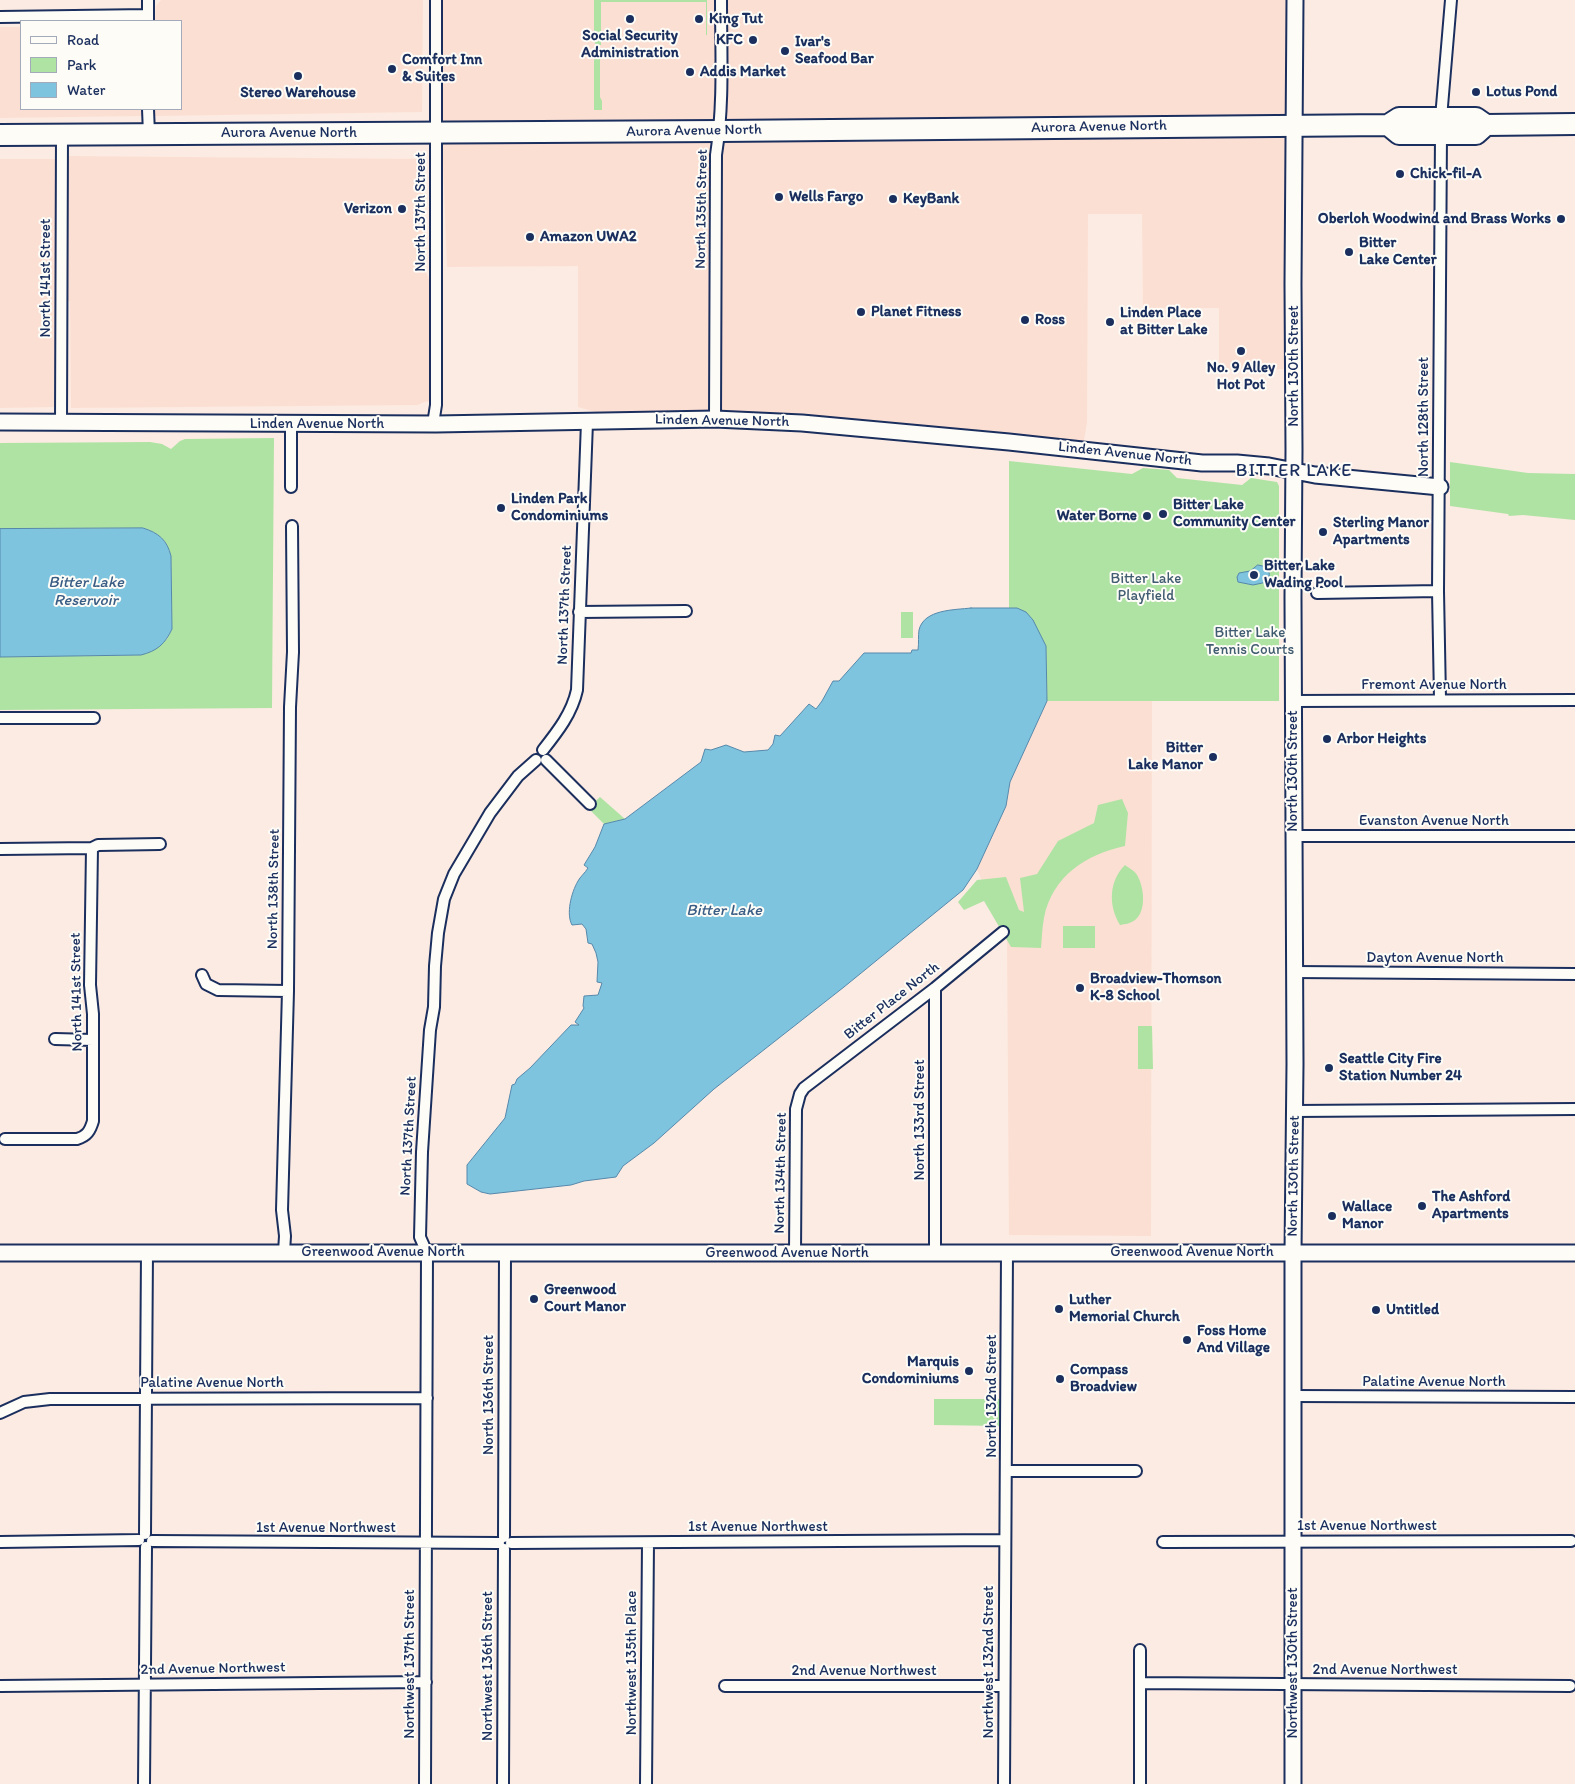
<!DOCTYPE html>
<html>
<head>
<meta charset="utf-8">
<style>
	body { margin:0 }
	#map { position:relative; width:1575px; height:1784px; overflow:hidden; background:#fcebe2; font-family:Itim,sans-serif }
	canvas { display:block }
	.legend { position:absolute; left:20px; top:20px; width:162px; height:90px; box-sizing:border-box; background:#fdfcf7; border:1px solid #a3aaba; margin:0; padding:6px 9px; list-style:none; font-size:15px; color:#1b2f5e }
	.legend li { display:flex; align-items:center; gap:10px; height:25px }
	.legend b { width:25px; border:1px solid #a3aaba }
</style>
</head>
<body>
<div id="map">
<canvas width="1575" height="1784"></canvas>
<ul class="legend">
<li><b style="height:6px;background:#fdfcf7"></b>Road</li>
<li><b style="height:14px;background:#afe3a4"></b>Park</li>
<li><b style="height:14px;background:#7ec4df"></b>Water</li>
</ul>
</div>
<script>
const ctx = document.querySelector('canvas').getContext('2d');
ctx.lineJoin = 'round';
function fill(path, color) { ctx.fillStyle = color; ctx.fill(path, 'evenodd'); }
function trace(path, color, width, dash) { ctx.strokeStyle = color; ctx.lineWidth = width; ctx.lineCap = dash ? 'butt' : 'round'; ctx.setLineDash(dash || []); ctx.stroke(path); }
function label(font, color, halo, rows, align = 'center') {
  ctx.font = font + ' Itim,sans-serif'; ctx.lineWidth = 4; ctx.setLineDash([]); ctx.textBaseline = 'middle'; ctx.strokeStyle = halo; ctx.fillStyle = color; for (const [text, x, y, turn = 0] of rows) {
    ctx.save(); ctx.translate(x, y); ctx.rotate((+turn || 0) * Math.PI / 180); ctx.textAlign = isNaN(turn) ? turn : align; if (halo) ctx.strokeText(text, 0, 0); ctx.fillText(text, 0, 0); ctx.restore();
  }
}
const built = new Path2D(`
	M161 0H423L422 112 155 116V109H181V21H155L156 6Z
	M437 0H1295L1292 369 1219 370V308H1143L1142 214H1088L1087 423 1082 451 1009 442 626 421 578 407V266L447 267Z
	M0 27H21V109H143V116L0 118Z
	M66 156 423 159V266L431 283V401L424 402 418 405 71 408 70 301H65Z
	M0 159H58L57 407 0 408Z
	M1047 701H1152L1151 1236 1009 1235 1007 941 977 869 1006 806 1010 782Z`);
const green = new Path2D(`
	M594 0H707V35H706V2H601V45H596L594 41Z
	M595 56H598L600 58V97L602 101V110H594V59Z
	M274 438 272 708 0 710V657L141 655 167 639 172 629 171 556C167 540 159 533 143 528L0 529V443L150 442 162 444 171 449 180 441 185 439Z
	M1009 461 1132 474 1143 468 1169 470 1177 478 1242 485 1251 478 1277 482 1279 486V701H1047L1046 646 1017 608H1009Z
	M1450 462 1528 473 1575 474V520L1523 515 1509 516 1508 514 1450 506Z
	M901 612H913V638H901Z
	M600 797 625 819 604 824 588 808Z
	M1122 799 1128 813 1125 846C1087 854 1052 876 1044 918 1042 928 1042 938 1041 948L1011 947 984 901 964 910 958 902 977 880 1006 877 1019 910 1024 912 1020 878 1037 874 1058 841 1094 823 1098 805Z
	M1125 865C1129 868 1135 871 1137 875 1144 886 1147 911 1135 920 1130 924 1125 924 1120 925 1108 905 1109 881 1125 865Z
	M1063 926H1095V948H1063Z
	M1138 1026H1152L1153 1069H1138Z
	M934 1399H1000V1426L934 1425Z`);
const water = new Path2D(`
	M143 528C159 533 167 540 171 556L172 629C165 644 157 651 141 655L0 657V529Z
	M1258 565 1267 567C1270 573 1270 576 1267 582L1253 585 1238 582 1237 577 1239 573 1250 571Z
	M971 608H1017L1026 612 1033 620 1046 646 1047 701 1010 782 1006 806 977 869 963 890 844 987 714 1089 654 1143 623 1166 616 1177 584 1181 571 1185 490 1194 481 1192 467 1184V1165L505 1118 512 1085 515 1084 517 1079 530 1068 571 1025H579L575 1022 584 1008 583 1006 584 996 598 995 602 983 597 982 598 962 596 953 592 944 588 943 586 929 582 924 572 925C566 914 571 893 578 881 580 877 585 873 588 868L584 865 595 847 604 824 625 819 701 762 705 749 711 750 726 745 744 752 768 750 773 744 775 735 780 736 809 704 816 709 822 701 833 681H839L864 653H911L912 650H918C919 643 918 636 919 630 924 609 955 610 971 608Z`);
const street = new Path2D(`
	M148 0V20
	M0 17 148 15
	M148 109 149 134
	M1441 118 1451 0
	M715 419 716 155C724 104 721 52 721 0
	M61 422 62 135
	M291 424V487
	M433 424 436 405V0
	M1317 593 1438 591
	M579 612 686 611
	M1440 699 1438 591 1441 134
	M1293 701 1575 700
	M0 718H94
	M543 750C558 731 572 713 577 690L587 422
	M546 760 590 804
	M1293 836H1575
	M0 849 92 848 98 845 160 844
	M1294 972 1575 974
	M202 975 206 984 218 990 288 991
	M935 988V1252
	M55 1039 93 1040
	M1295 1111 1575 1109
	M5 1139H77C87 1136 90 1131 93 1121V1014L90 985 92 848
	M284 1252 285 1236 282 1210 288 991 290 707 293 652 292 526
	M795 1253 796 1109 800 1094 804 1088 935 988 1003 932
	M1292 1396 1575 1397
	M0 1413 24 1402 50 1399 427 1398
	M1006 1471H1136
	M145 1534 147 1252
	M504 1537 505 1253
	M152 1541 499 1543
	M0 1542 139 1540
	M1163 1542 1571 1541
	M511 1543 1005 1540
	M1140 1650V1784
	M1140 1683 1570 1686
	M0 1686 426 1682
	M725 1686H1004
	M144 1784 146 1547
	M425 1784 427 1253 420 1237 422 1152 430 1030 434 1007 435 966 438 933 444 899 454 874 490 813 518 776 536 760
	M503 1784 504 1549
	M646 1784 648 1543
	M1004 1784 1007 1252`);
const secondary = new Path2D(`
	M0 422 436 424 715 419 802 423 1009 442 1202 463H1237L1269 466 1315 475 1440 487
	M0 1253H1575
	M1293 1784V1252L1295 1064 1293 597 1294 450 1293 284 1295 0`);
const highway = new Path2D(`
	M1388 125 1399 134H1476L1486 125
	M0 135 720 131 1388 125 1399 118H1476L1486 125 1575 124`);
const markers = [
	[630,19,5,"#1b2f5e"],
	[699,19,5,"#1b2f5e"],
	[753,40,5,"#1b2f5e"],
	[785,51,5,"#1b2f5e"],
	[392,69,5,"#1b2f5e"],
	[690,72,5,"#1b2f5e"],
	[298,76,5,"#1b2f5e"],
	[1476,92,5,"#1b2f5e"],
	[1400,174,5,"#1b2f5e"],
	[779,197,5,"#1b2f5e"],
	[893,199,5,"#1b2f5e"],
	[402,209,5,"#1b2f5e"],
	[1561,219,5,"#1b2f5e"],
	[530,237,5,"#1b2f5e"],
	[1349,252,5,"#1b2f5e"],
	[861,312,5,"#1b2f5e"],
	[1025,320,5,"#1b2f5e"],
	[1110,322,5,"#1b2f5e"],
	[1241,351,5,"#1b2f5e"],
	[501,508,5,"#1b2f5e"],
	[1163,514,5,"#1b2f5e"],
	[1147,516,5,"#1b2f5e"],
	[1323,532,5,"#1b2f5e"],
	[1254,575,5,"#1b2f5e"],
	[1327,739,5,"#1b2f5e"],
	[1213,757,5,"#1b2f5e"],
	[1080,988,5,"#1b2f5e"],
	[1329,1068,5,"#1b2f5e"],
	[1422,1206,5,"#1b2f5e"],
	[1332,1216,5,"#1b2f5e"],
	[534,1299,5,"#1b2f5e"],
	[1059,1309,5,"#1b2f5e"],
	[1376,1310,5,"#1b2f5e"],
	[1187,1340,5,"#1b2f5e"],
	[969,1371,5,"#1b2f5e"],
	[1060,1379,5,"#1b2f5e"]
];
const poiNames = [
	["King Tut",709,19],
	["Social Security",630,36,"center"],
	["Administration",630,53,"center"],
	["KFC",743,40,"right"],
	["Ivar's",795,42],
	["Seafood Bar",795,59],
	["Comfort Inn",402,60],
	["& Suites",402,77],
	["Addis Market",700,72],
	["Lotus Pond",1486,92],
	["Stereo Warehouse",298,93,"center"],
	["Chick-fil-A",1410,174],
	["Wells Fargo",789,197],
	["KeyBank",903,199],
	["Verizon",392,209,"right"],
	["Oberloh Woodwind and Brass Works",1551,219,"right"],
	["Amazon UWA2",540,237],
	["Bitter",1359,243],
	["Lake Center",1359,260],
	["Planet Fitness",871,312],
	["Linden Place",1120,313],
	["at Bitter Lake",1120,330],
	["Ross",1035,320],
	["No. 9 Alley",1241,368,"center"],
	["Hot Pot",1241,385,"center"],
	["Linden Park",511,499],
	["Condominiums",511,516],
	["Bitter Lake",1173,505],
	["Community Center",1173,522],
	["Water Borne",1137,516,"right"],
	["Sterling Manor",1333,523],
	["Apartments",1333,540],
	["Bitter Lake",1264,566],
	["Wading Pool",1264,583],
	["Arbor Heights",1337,739],
	["Bitter",1203,748,"right"],
	["Lake Manor",1203,765,"right"],
	["Broadview-Thomson",1090,979],
	["K-8 School",1090,996],
	["Seattle City Fire",1339,1059],
	["Station Number 24",1339,1076],
	["The Ashford",1432,1197],
	["Apartments",1432,1214],
	["Wallace",1342,1207],
	["Manor",1342,1224],
	["Greenwood",544,1290],
	["Court Manor",544,1307],
	["Luther",1069,1300],
	["Memorial Church",1069,1317],
	["Untitled",1386,1310],
	["Foss Home",1197,1331],
	["And Village",1197,1348],
	["Marquis",959,1362,"right"],
	["Condominiums",959,1379,"right"],
	["Compass",1070,1370],
	["Broadview",1070,1387]
];
const streetNames = [
	["Aurora Avenue North",1099,127,-1],
	["Aurora Avenue North",694,131,-1],
	["Aurora Avenue North",289,133],
	["North 135th Street",702,209,-89],
	["North 137th Street",421,212,-90],
	["North 141st Street",46,278,-90],
	["North 130th Street",1294,366,-90],
	["North 128th Street",1424,417,-90],
	["Linden Avenue North",722,421,1],
	["Linden Avenue North",317,424],
	["Linden Avenue North",1125,454,6],
	["North 137th Street",565,605,-88],
	["Fremont Avenue North",1434,685],
	["North 130th Street",1293,771,-90],
	["Evanston Avenue North",1434,821],
	["North 138th Street",274,889,-89],
	["Dayton Avenue North",1435,958],
	["North 141st Street",77,992,-91],
	["Bitter Place North",892,1001,-38],
	["North 133rd Street",920,1120,-90],
	["North 137th Street",409,1136,-87],
	["North 134th Street",781,1173,-89],
	["North 130th Street",1294,1176,-89],
	["Greenwood Avenue North",383,1252],
	["Greenwood Avenue North",1192,1252],
	["Greenwood Avenue North",787,1253],
	["Palatine Avenue North",1434,1382],
	["Palatine Avenue North",212,1383],
	["North 136th Street",489,1395,-90],
	["North 132nd Street",992,1396,-90],
	["1st Avenue Northwest",1367,1526],
	["1st Avenue Northwest",758,1527],
	["1st Avenue Northwest",326,1528],
	["Northwest 132nd Street",989,1662,-90],
	["Northwest 135th Place",632,1663,-90],
	["Northwest 130th Street",1293,1663,-90],
	["Northwest 137th Street",410,1664,-90],
	["Northwest 136th Street",488,1666,-90],
	["2nd Avenue Northwest",213,1669,-1],
	["2nd Avenue Northwest",1385,1670],
	["2nd Avenue Northwest",864,1671]
];
const parkNames = [
	["Bitter Lake",1146,579],
	["Playfield",1146,596],
	["Bitter Lake",1250,633],
	["Tennis Courts",1250,650]
];
const waterNames = [
	["Bitter Lake",86,583],
	["Reservoir",86,601],
	["Bitter Lake",724,911]
];
const quarterNames = [
	["BITTER LAKE",1294,471]
];
fill(built, '#fcdfd3');
fill(green, '#afe3a4');
fill(water, '#7ec4df');
trace(water, '#5688ab', 1);
trace(street, '#1b2f5e', 14);
trace(secondary, '#1b2f5e', 19);
trace(highway, '#1b2f5e', 24);
trace(street, '#fdfcf7', 10);
trace(secondary, '#fdfcf7', 15);
trace(highway, '#fdfcf7', 20);
for (const [x, y, r, color] of markers) { const dot = new Path2D(); dot.arc(x, y, r, 0, 2 * Math.PI); ctx.fillStyle = color; ctx.fill(dot); trace(dot, '#fdfcf7', 2); }
label('bold 15px', '#1b2f5e', '#fdfcf7', poiNames, 'left');
label('15px', '#1b2f5e', '#fdfcf7', streetNames);
label('15px', '#405c70', '#fdfcf7', parkNames);
label('italic 16px', '#395c85', '#fdfcf7', waterNames);
ctx.letterSpacing = '1px';
label('18px', '#1b2f5e', '#fdfcf7', quarterNames);
ctx.letterSpacing = '0px';
</script>
</body>
</html>
